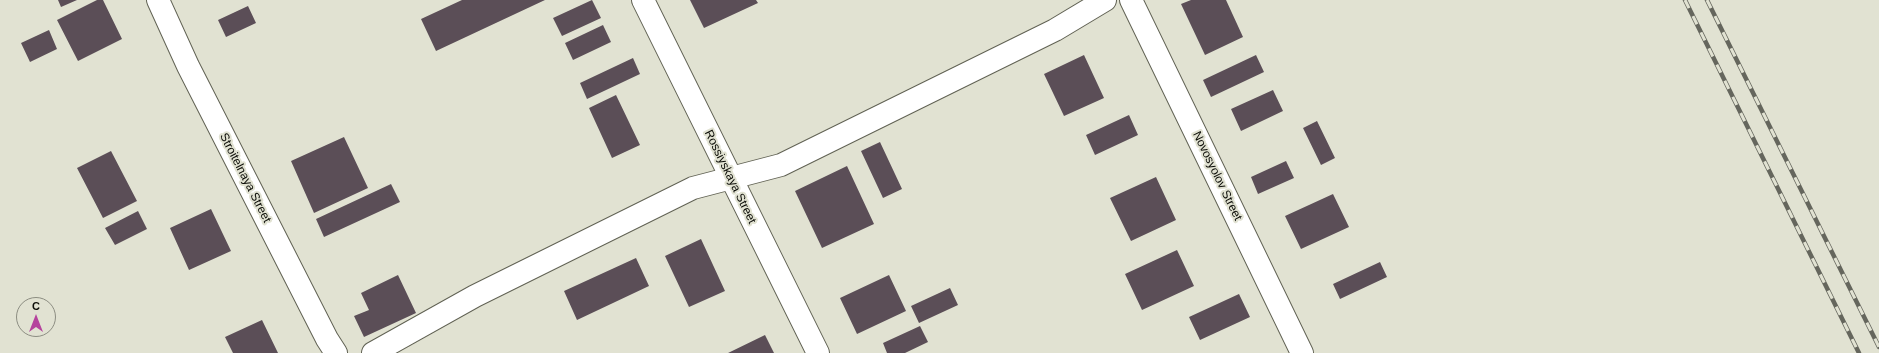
<!DOCTYPE html>
<html>
<head>
<meta charset="utf-8">
<style>
	body { margin:0 }
	#map { position:relative; width:1879px; height:353px; overflow:hidden; background:#e1e2d2; font-family:Helvetica,sans-serif }
	canvas { display:block }
	.north { position:absolute; left:16px; top:297px; width:40px; height:40px; box-sizing:border-box; background:#e1e2d2; border:1px solid #8b8c81; border-radius:50%; rotate:0deg; font-size:11px; font-weight:700; line-height:16px; text-align:center; color:#0b0c07 }
	.north::after { content:''; display:block; margin:auto; width:14px; height:18px; background:#b5439d; clip-path:polygon(50% 0,100% 100%,50% 72%,0 100%) }
</style>
</head>
<body>
<div id="map">
<canvas width="1879" height="353"></canvas>
<div class="north">С</div>
</div>
<script>
const ctx = document.querySelector('canvas').getContext('2d');
ctx.lineJoin = 'round';
function fill(path, color) { ctx.fillStyle = color; ctx.fill(path, 'evenodd'); }
function trace(path, color, width, dash) { ctx.strokeStyle = color; ctx.lineWidth = width; ctx.lineCap = dash ? 'butt' : 'round'; ctx.setLineDash(dash || []); ctx.stroke(path); }
function label(font, color, halo, rows, align = 'center') {
  ctx.font = font + ' Helvetica,sans-serif'; ctx.lineWidth = 4; ctx.setLineDash([]); ctx.textBaseline = 'middle'; ctx.strokeStyle = halo; ctx.fillStyle = color; for (const [text, x, y, turn = 0] of rows) {
    ctx.save(); ctx.translate(x, y); ctx.rotate((+turn || 0) * Math.PI / 180); ctx.textAlign = isNaN(turn) ? turn : align; if (halo) ctx.strokeText(text, 0, 0); ctx.fillText(text, 0, 0); ctx.restore();
  }
}
const building = new Path2D(`
	M58 0H77L61 7Z
	M97 0H103L122 39 78 61 57 20Z
	M462 0H545L436 51 421 19Z
	M592 0 601 18 562 36 553 18Z
	M690 0H756L758 3 704 28Z
	M1191 0H1226L1243 37 1205 55 1181 4Z
	M248 6 256 23 226 37 218 20Z
	M603 25 611 42 573 60 565 43Z
	M49 30 57 49 30 62 21 43Z
	M1084 55 1104 98 1064 116 1044 74Z
	M1256 55 1264 72 1211 97 1203 80Z
	M633 58 640 74 587 99 580 83Z
	M1273 90 1283 111 1241 131 1231 109Z
	M616 95 640 145 612 158 589 108Z
	M1129 115 1138 135 1095 155 1086 135Z
	M1317 121 1335 158 1321 165 1303 128Z
	M344 137 368 188 314 213 291 161Z
	M880 142 902 189 883 198 861 151Z
	M111 151 137 201 103 218 77 168Z
	M1286 161 1294 178 1258 194 1251 177Z
	M847 166 874 224 822 248 795 191Z
	M1156 177 1176 220 1131 241 1110 198Z
	M391 184 400 202 324 237 316 219Z
	M1333 194 1349 227 1301 249 1285 216Z
	M211 209 231 251 189 270 170 228Z
	M138 211 147 229 115 245 105 228Z
	M701 239 725 291 689 307 665 256Z
	M1177 250 1194 286 1142 310 1125 274Z
	M636 258 649 286 577 320 564 291Z
	M1380 262 1387 277 1340 299 1333 284Z
	M398 275 416 313 364 337 354 316 369 310 361 293Z
	M889 275 906 311 857 334 840 298Z
	M950 288 958 305 919 323 911 306Z
	M1239 294 1250 317 1200 340 1189 317Z
	M262 320 278 353H233L225 337Z
	M920 326 928 342 905 353H887L883 343Z
	M765 335 774 353H728Z`);
const minor = new Path2D(`
	M158 0 188 66 327 339 336 353
	M643 0 818 353
	M1131 0 1302 353
	M373 353 475 296 693 188 781 165 1055 30 1105 0`);
const rail = new Path2D(`
	M1685 0 1859 353
	M1707 0 1879 347`);
const streetNames = [
	["Novosyolov Street",1217,176,64],
	["Rossiyskaya Street",730,177,64],
	["Stroitelnaya Street",245,178,63]
];
fill(building, '#5b4e57');
trace(minor, '#616254', 24);
trace(minor, '#fff', 22);
trace(rail, '#65665d', 4.5);
trace(rail, '#e1e2d2', 3, [9]);
label('12px', '#0b0c07', '#e1e2d2', streetNames);
</script>
</body>
</html>
